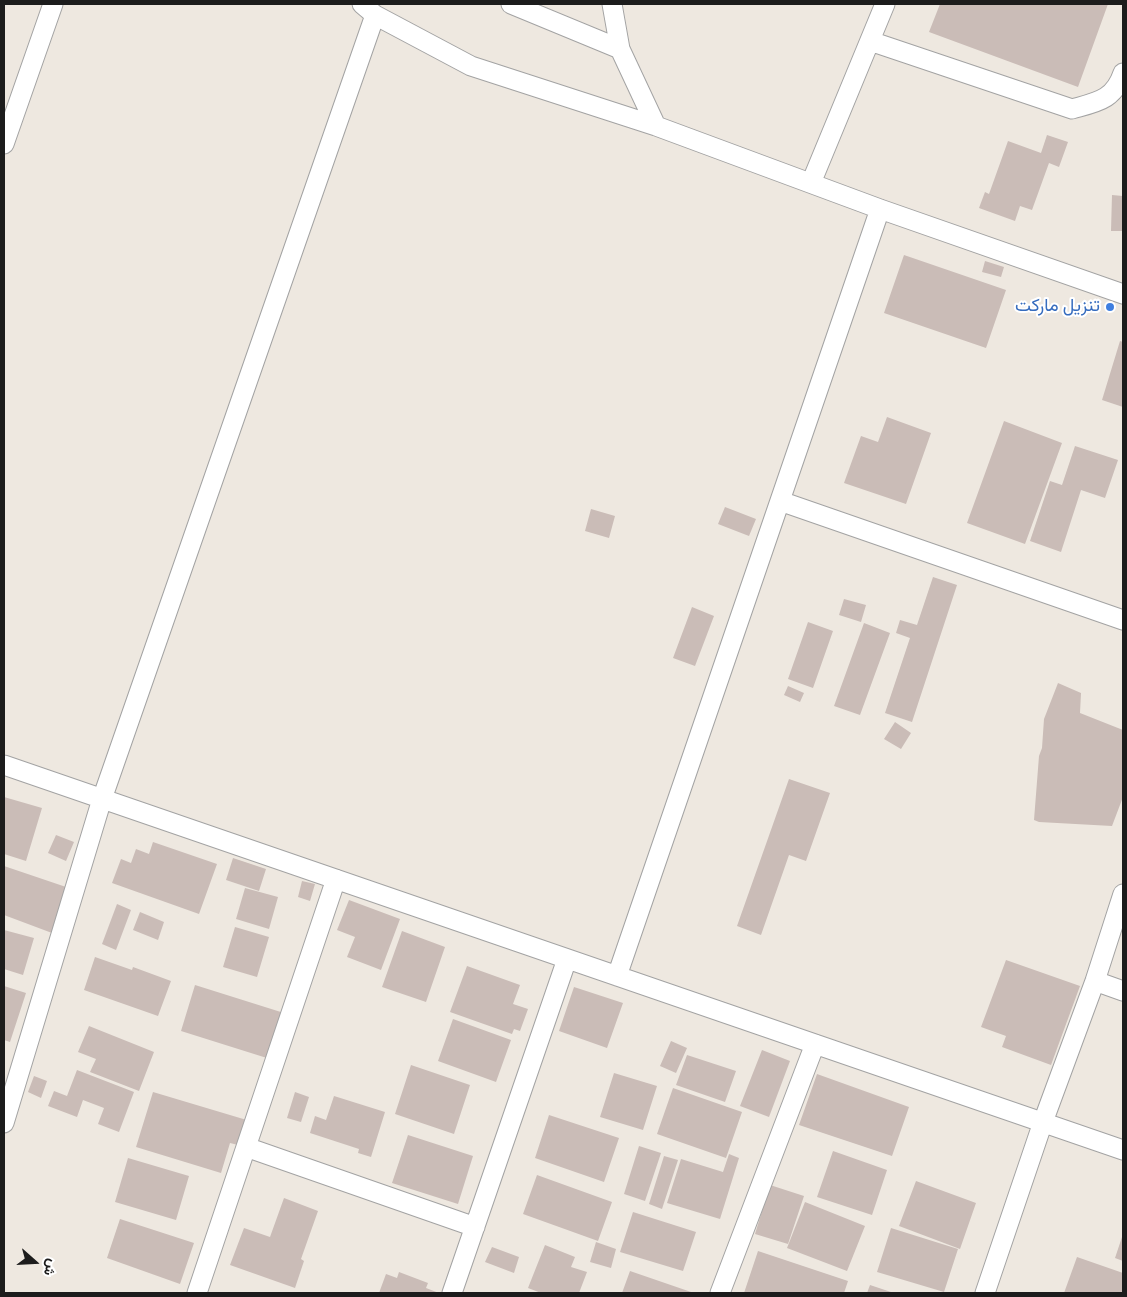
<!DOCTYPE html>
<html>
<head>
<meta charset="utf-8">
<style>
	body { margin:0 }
	#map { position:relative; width:1127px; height:1297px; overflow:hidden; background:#eee8e0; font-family:Overpass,Vazirmatn,sans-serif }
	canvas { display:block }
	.frame { position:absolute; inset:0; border:5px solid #1c1c1c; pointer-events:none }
	.north { position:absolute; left:10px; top:1237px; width:50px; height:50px; -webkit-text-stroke:4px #fff; paint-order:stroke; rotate:109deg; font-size:14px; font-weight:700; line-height:20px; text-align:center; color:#1c1c1c }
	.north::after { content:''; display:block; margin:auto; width:18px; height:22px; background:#1c1c1c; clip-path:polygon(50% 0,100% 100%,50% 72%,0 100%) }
</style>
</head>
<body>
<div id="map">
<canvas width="1127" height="1297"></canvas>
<div class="frame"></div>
<div class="north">ش</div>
</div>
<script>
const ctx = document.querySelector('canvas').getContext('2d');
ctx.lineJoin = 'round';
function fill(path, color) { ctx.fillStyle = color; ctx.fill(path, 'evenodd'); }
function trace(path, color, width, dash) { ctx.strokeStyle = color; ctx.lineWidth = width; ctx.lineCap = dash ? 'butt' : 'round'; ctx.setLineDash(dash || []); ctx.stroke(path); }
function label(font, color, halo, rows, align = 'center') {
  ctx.font = font + ' Overpass,Vazirmatn,sans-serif'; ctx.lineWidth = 4; ctx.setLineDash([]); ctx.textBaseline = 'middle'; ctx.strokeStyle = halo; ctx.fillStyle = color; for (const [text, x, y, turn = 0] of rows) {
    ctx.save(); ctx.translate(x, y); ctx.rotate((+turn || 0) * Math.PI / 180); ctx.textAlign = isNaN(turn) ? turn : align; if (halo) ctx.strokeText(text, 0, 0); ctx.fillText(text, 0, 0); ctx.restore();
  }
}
const building = new Path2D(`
	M940 4H1108L1078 87 929 32Z
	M1047 135 1068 142 1059 167 1049 163 1032 210 1020 206 1015 221 979 208 985 192 989 194 1008 141 1041 153Z
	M1112 195 1123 196V231H1111Z
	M904 255 1006 290 986 348 884 313Z
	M985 261 1004 267 1001 277 982 272Z
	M1120 341 1123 342V407L1102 400Z
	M887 417 931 433 906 504 844 483 861 436 878 442Z
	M1004 421 1062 443 1025 544 967 523Z
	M1075 446 1118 460 1105 498 1081 490 1061 552 1030 541 1050 481 1062 485Z
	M725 507 756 519 749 536 718 524Z
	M591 509 615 516 609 538 585 531Z
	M933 577 957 585 912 722 885 713 910 638 896 633 900 620 917 625Z
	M844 599 866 605 861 622 839 615Z
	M692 607 714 616 695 666 673 658Z
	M808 622 833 631 813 688 788 679Z
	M864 623 890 633 860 715 834 706Z
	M1058 683 1081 693 1080 713 1123 730V797L1112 826 1039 822 1034 820 1039 756 1042 748 1044 719Z
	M788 686 804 693 800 702 784 695Z
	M895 722 911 733 901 749 884 739Z
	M789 779 830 793 806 861 789 855 761 935 737 926Z
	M4 797 42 808 26 861 4 854Z
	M56 835 74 842 66 861 48 853Z
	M153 842 217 864 199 914 112 883 121 859 131 863 136 849 149 854Z
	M233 858 266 869 259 891 226 880Z
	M4 866 69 888 52 933 4 915Z
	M302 881 315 884 310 901 298 897Z
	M245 888 278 897 269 929 236 919Z
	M349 900 400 919 381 970 347 957 355 937 337 930Z
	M117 904 131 910 116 950 102 944Z
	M140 912 164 922 158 940 133 930Z
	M235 927 269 937 257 977 223 967Z
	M4 930 34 938 23 975 4 969Z
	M402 931 445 947 426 1002 382 987Z
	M95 957 132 970 133 967 171 981 158 1016 84 990Z
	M1006 960 1080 986 1051 1065 1002 1047 1006 1036 981 1027Z
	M467 966 520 985 513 1004 528 1009 520 1031 514 1029 512 1034 450 1012Z
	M195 985 284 1013 270 1059 181 1031Z
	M4 986 26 993 10 1042 4 1040Z
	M574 987 623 1003 607 1048 559 1031Z
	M453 1019 511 1040 496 1082 438 1061Z
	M89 1026 154 1052 139 1091 90 1072 96 1059 78 1052Z
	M671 1041 687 1048 676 1073 660 1066Z
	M762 1050 790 1061 769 1117 740 1106Z
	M687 1055 736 1071 725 1102 676 1085Z
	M411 1065 470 1085 454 1134 395 1114Z
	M77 1070 134 1092 119 1132 98 1124 104 1108 83 1100 77 1117 48 1106 54 1091 67 1096Z
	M614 1073 657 1086 643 1130 600 1117Z
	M817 1074 909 1107 892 1156 799 1125Z
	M34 1076 47 1081 41 1098 28 1092Z
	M673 1088 742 1112 726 1158 657 1134Z
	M153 1092 250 1121 242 1146 230 1143 221 1173 136 1147Z
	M295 1092 309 1097 301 1122 287 1118Z
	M334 1096 385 1112 371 1157 358 1153 359 1149 310 1133 315 1116 326 1120Z
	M549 1115 619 1138 604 1182 535 1158Z
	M408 1135 473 1156 458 1204 392 1183Z
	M639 1146 661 1153 645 1201 624 1194Z
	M833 1151 887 1170 872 1215 817 1197Z
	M729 1154 739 1158 720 1219 667 1203 681 1159 723 1172Z
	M664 1156 678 1160 662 1209 649 1204Z
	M128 1158 189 1176 176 1220 115 1202Z
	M537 1175 612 1202 598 1241 523 1214Z
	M916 1181 976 1203 960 1249 899 1226Z
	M770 1185 804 1196 788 1244 755 1234Z
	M284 1198 318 1211 301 1259 304 1261 295 1288 230 1265 244 1228 270 1237Z
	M805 1202 865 1226 847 1271 787 1248Z
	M633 1212 696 1232 683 1271 620 1252Z
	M120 1219 194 1243 180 1284 107 1258Z
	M891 1228 958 1249 944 1292 877 1272Z
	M1123 1234V1261L1115 1258Z
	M596 1242 616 1249 611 1268 590 1262Z
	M545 1245 575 1257 571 1267 587 1272 579 1293H541L528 1288Z
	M492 1247 519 1257 514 1273 485 1262Z
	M758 1251 848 1281 844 1293H744Z
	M1077 1257 1123 1273V1293H1064Z
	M630 1271 694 1293H622Z
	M399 1272 428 1283 426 1288 439 1293H379L386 1274 397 1278Z
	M870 1285 894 1293H867Z`);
const street = new Path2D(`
	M362 4 375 15 471 66 656 126 880 209 1123 294
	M511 4 620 49
	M612 4 620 49 656 126
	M870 41 1072 109C1097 102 1114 100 1123 73
	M4 144 53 4
	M811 183 885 4
	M780 501 1123 620
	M4 765 1123 1150
	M617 976 880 209
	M1095 981 1123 991
	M4 1123 102 799 375 15
	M246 1147 475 1227
	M197 1293 336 879
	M452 1293 567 959
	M720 1293 815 1044
	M985 1293 1043 1122 1095 981 1123 894`);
const markers = [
	[1110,307,5,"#3f7fe0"]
];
const shopNames = [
	["تنزيل ماركت",1100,307]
];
fill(building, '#cabcb7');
trace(street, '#a3a3a3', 21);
trace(street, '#fff', 19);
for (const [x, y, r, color] of markers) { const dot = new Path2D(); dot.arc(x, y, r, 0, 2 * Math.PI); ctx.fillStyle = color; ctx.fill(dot); trace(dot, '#fff', 2); }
label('18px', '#366cbe', '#fff', shopNames, 'right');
</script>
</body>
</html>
